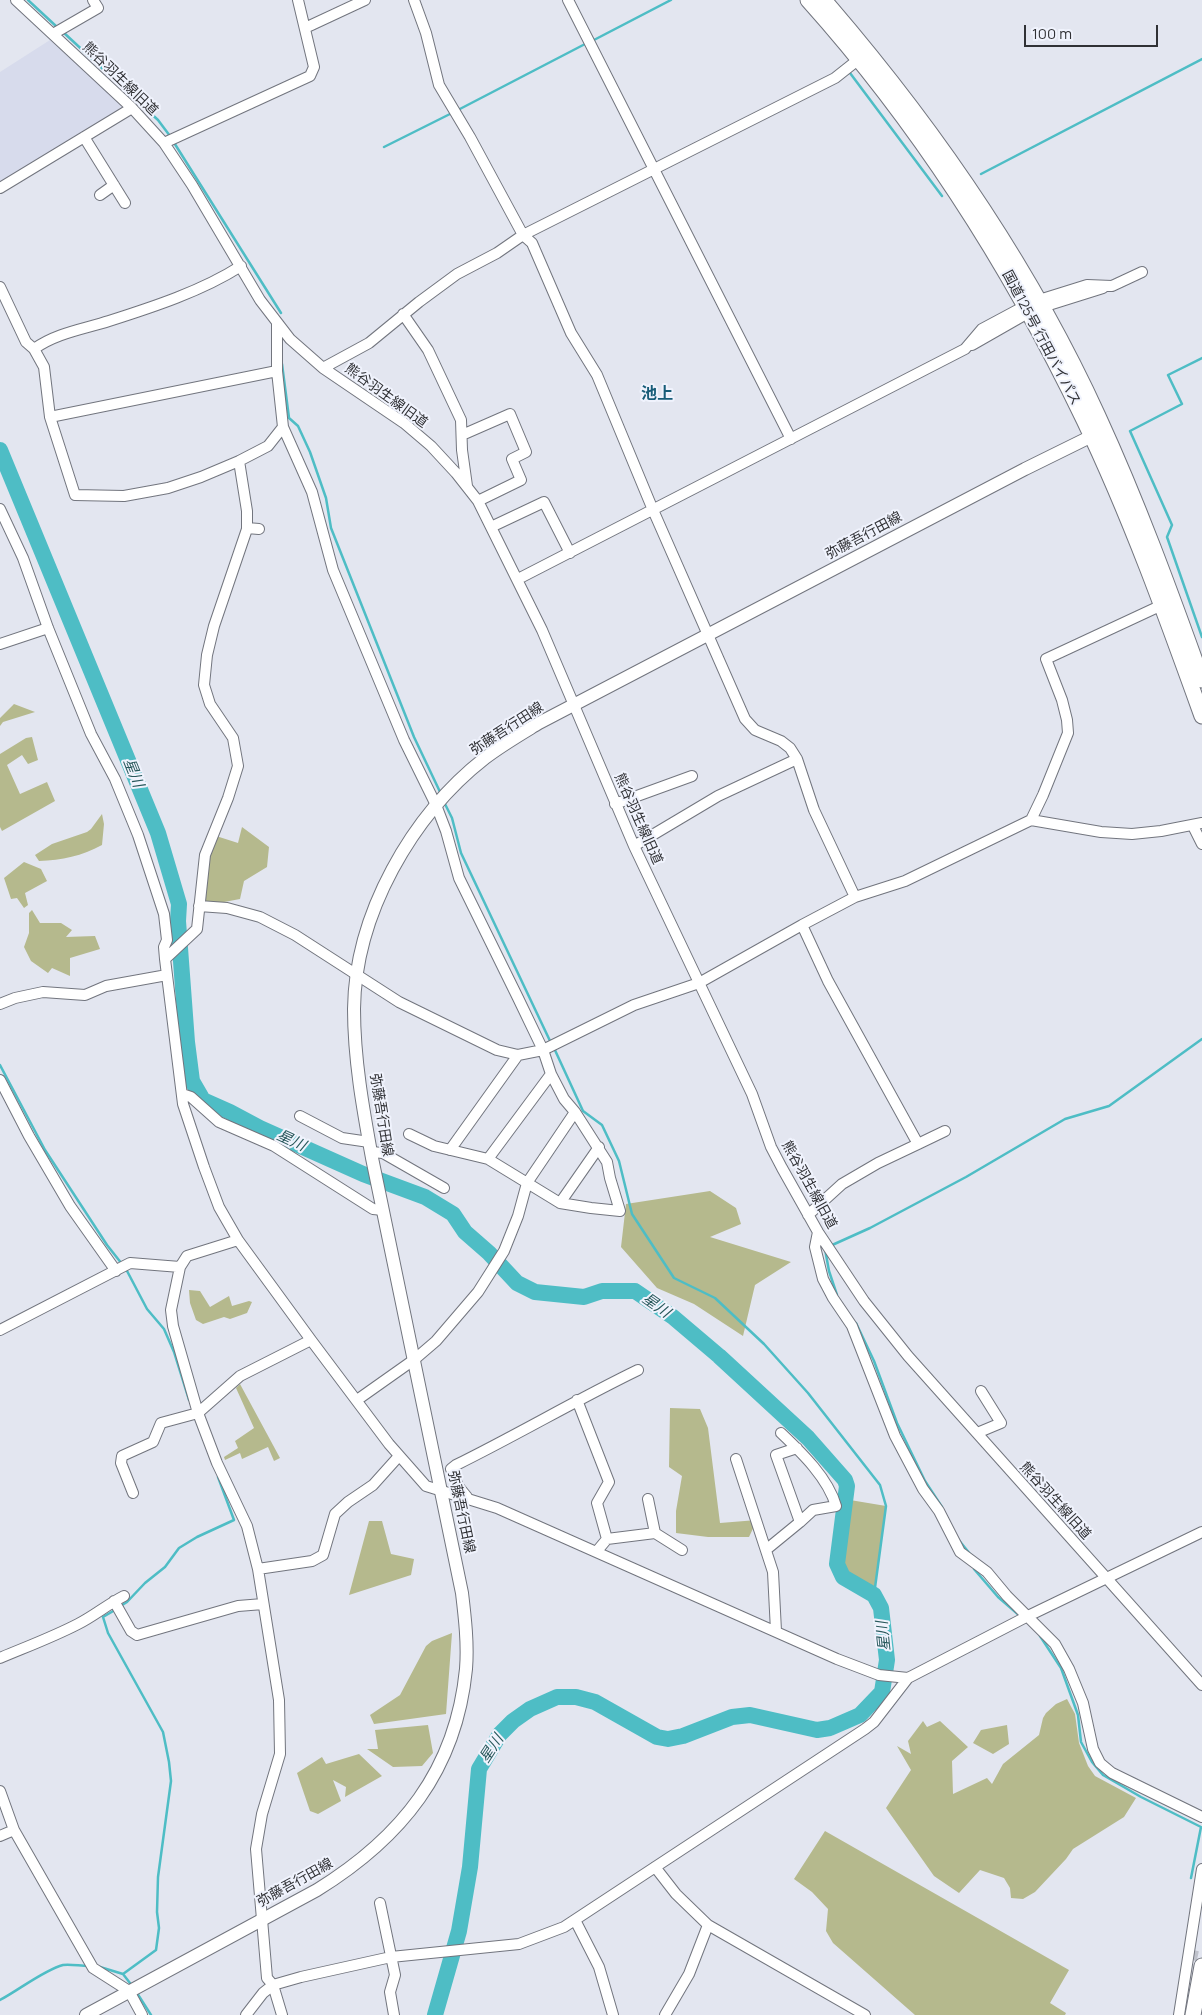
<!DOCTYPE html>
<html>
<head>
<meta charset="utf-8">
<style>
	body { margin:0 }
	#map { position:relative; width:1202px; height:2015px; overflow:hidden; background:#e3e6f0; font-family:Manrope,sans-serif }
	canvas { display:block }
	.scale { position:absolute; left:1024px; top:25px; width:134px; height:22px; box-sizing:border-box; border:2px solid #303135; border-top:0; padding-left:6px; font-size:15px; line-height:18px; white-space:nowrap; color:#303135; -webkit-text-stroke:4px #f0f3fd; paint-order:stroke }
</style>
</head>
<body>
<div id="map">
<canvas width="1202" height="2015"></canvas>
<div class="scale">100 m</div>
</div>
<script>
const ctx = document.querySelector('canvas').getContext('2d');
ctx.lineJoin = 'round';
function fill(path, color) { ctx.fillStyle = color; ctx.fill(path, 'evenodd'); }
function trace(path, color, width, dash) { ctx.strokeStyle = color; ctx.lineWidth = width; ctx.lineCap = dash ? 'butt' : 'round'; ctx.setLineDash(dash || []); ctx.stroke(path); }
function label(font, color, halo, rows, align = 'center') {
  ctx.font = font + ' Manrope,"Noto Sans JP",sans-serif'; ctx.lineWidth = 4; ctx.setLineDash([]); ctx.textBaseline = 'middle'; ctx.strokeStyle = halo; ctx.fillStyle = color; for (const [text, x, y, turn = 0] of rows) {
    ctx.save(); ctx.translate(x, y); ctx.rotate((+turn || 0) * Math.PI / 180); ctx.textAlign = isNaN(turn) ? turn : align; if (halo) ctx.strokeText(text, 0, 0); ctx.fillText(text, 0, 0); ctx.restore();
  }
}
const built = new Path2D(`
	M50 40 124 107 0 183V72Z`);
const green = new Path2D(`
	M14 704 35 712 3 722 0 726V718Z
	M32 737 38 760 28 764 22 755 7 765 20 794 47 782 55 801 2 831 0 827V754L26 738Z
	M102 814 104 824 102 845C82 856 62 860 39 861L35 855 52 844 87 832 91 829Z
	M242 827 269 847 267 867 244 881 240 899 203 906 201 886 213 835 238 843Z
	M24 862 41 869 47 881 25 893 28 905 24 908 17 898 11 899 4 878Z
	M32 910 40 923H61L72 930 66 937 95 936 100 949 70 958V976L52 968 48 973 31 961 24 947 29 933V913Z
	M710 1191 736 1208 741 1224 710 1237 791 1262 755 1285 743 1336 694 1304 657 1288 621 1247 626 1204Z
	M189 1290 200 1291 210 1307 229 1296 232 1306 249 1301 252 1302 247 1313 230 1319 224 1317 203 1324 196 1320 190 1303Z
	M240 1384 280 1458 274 1461 268 1447 242 1459 240 1453 225 1460 224 1457 238 1448 235 1441 254 1428 236 1388Z
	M670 1408 700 1409 708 1428 720 1523 757 1520 749 1537H708L676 1533V1511L682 1476 669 1467Z
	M844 1499 886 1506 874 1595 843 1577 837 1564Z
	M369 1521H382L391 1554 414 1559 411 1575 349 1595Z
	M452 1633 446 1714 374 1724 370 1715 400 1695 426 1646 432 1641Z
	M1067 1699 1075 1714 1079 1743 1088 1766 1095 1776 1136 1798 1124 1817 1073 1849 1066 1859 1035 1892 1023 1899 1011 1898 1010 1888 1004 1878 980 1870 959 1893 934 1876 886 1808 911 1770 897 1746 911 1754 908 1741 923 1721 927 1727 940 1721 968 1747 952 1761 953 1794 987 1778 992 1784 1003 1764 1039 1735 1043 1718 1046 1713 1056 1704Z
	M428 1725 433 1753 422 1766 393 1767 367 1749H378L375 1730Z
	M1007 1725 1009 1744 993 1754 973 1743 981 1730Z
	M359 1754 382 1776 345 1797 346 1787 333 1780 341 1801 318 1814 310 1811 297 1773 322 1757 326 1764Z
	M825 1831 1069 1970 1050 2003 1066 2013 1065 2015H915L833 1943 826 1931 828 1909 812 1892 794 1879Z`);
const stream = new Path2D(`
	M28 0 57 27
	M63 32 158 120 170 136
	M592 41 671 0
	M850 73 942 196
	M456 111 587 43
	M173 141 281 313
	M384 147 452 113
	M981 174 1202 59
	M1202 358 1168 375 1182 404 1130 431 1172 525 1167 537 1202 637
	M282 364 289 418 298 426 310 452 326 498 331 528 414 737 441 794
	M444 802 452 818 461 853 551 1043
	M554 1048 583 1111 602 1125 619 1161 632 1214 674 1278 715 1298 764 1344 808 1393 880 1485 886 1506 874 1595
	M0 1065 45 1150 107 1245 122 1264
	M830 1246 870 1228 966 1177 1065 1119 1109 1106 1202 1039
	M825 1249 829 1271 837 1295
	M126 1269 147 1309 164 1329 174 1352 189 1400
	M856 1323 874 1361 897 1423 925 1481 942 1507
	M958 1539 970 1554
	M976 1566 974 1569 998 1597 1020 1616
	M119 1607 127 1602 145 1583 165 1567 179 1548 197 1537 234 1520 218 1477
	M115 1610 103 1617 108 1633 163 1732 169 1762 171 1781 158 1877 157 1912 159 1928 156 1950 123 1974
	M1040 1636 1061 1668 1078 1715 1081 1742 1092 1762 1103 1775 1141 1797 1201 1827 1191 1878
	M100 1967 123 1974 133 1987
	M137 1993 151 2015
	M0 2000C19 1990 44 1970 63 1965 71 1964 80 1966 88 1966`);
const river = new Path2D(`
	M0 450 158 833 179 904 178 921 187 1042 192 1081 203 1100 230 1112 260 1128 363 1174 425 1197 453 1214 465 1232 489 1253 517 1283 535 1292 584 1297 602 1291H635L673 1317 719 1356 808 1438 845 1480 847 1486 837 1564 843 1577 874 1595 881 1608 887 1660 882 1692 860 1715 830 1728 817 1730 750 1715 732 1717 683 1736 668 1739 657 1737 595 1702 576 1697H557L530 1709 513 1721 500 1734 479 1769 470 1867 459 1931 435 2015`);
const minorTunnel = new Path2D(`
	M1188 1954 1202 1957`);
const minor = new Path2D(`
	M16 0 132 108 164 143 192 185 260 300 290 339 323 368 404 423 431 446 456 473 478 501 542 630 634 846 752 1094 771 1147 782 1168 818 1232 864 1301 908 1356 1202 1685
	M414 0 426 33 439 85 470 137 523 235 532 243 571 333 597 375 653 510 745 719 755 730 781 741 790 748 797 759 814 810 855 897
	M568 0 791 439
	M305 28 365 0
	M53 34 98 8 93 0
	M84 137 125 203
	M164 143 310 76 314 67 298 0
	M0 188 132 108
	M100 195 114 185
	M0 287 26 342 34 349 44 367 50 417 75 495 124 496 168 488 201 477 239 461 268 446 283 427
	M1039 300 1087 285 1112 286 1142 272
	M1052 304 1103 288
	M403 314 428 350 461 420 462 450 467 486
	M277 324V371L283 427 312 492 333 570 404 740 436 805 446 831 459 878 518 998 543 1050 551 1074 564 1099 575 1112 527 1183 518 1216 504 1251 478 1292 436 1341 415 1359 357 1400
	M972 345 1021 317
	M34 349C56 333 84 329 109 321 153 307 202 291 241 266
	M323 368 369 343 419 302 457 274 497 253 523 235 835 78 859 59
	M50 417 277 371
	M462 435 510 414 526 452 512 459 521 480 478 501
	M0 509 23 558 48 628 91 734 115 779 138 835 164 914 167 940 164 947 165 959 183 1104 204 1167 219 1207 238 1240 311 1340 389 1444 426 1486 497 1508 837 1659 879 1675 908 1678 1028 1616 1202 1532
	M491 527 544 502 570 553
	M247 528 259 529
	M518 579 965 349 982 329 1025 306
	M0 644 48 628
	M615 804 692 776
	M1031 820 1043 795 1068 733 1067 720 1062 700 1046 659 1162 605
	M1193 826 1202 844
	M634 846 718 796 797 759
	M199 906 227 908 260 917 295 935 399 1002 497 1050 518 1055 543 1050 634 1005 699 983 802 925 855 897 905 881 1031 820 1101 832 1132 834 1161 831 1202 823
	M802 925 828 981 918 1144 878 1163 842 1184 808 1215
	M165 959 197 929 205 855 228 798 238 766 233 738 210 704 204 685 207 655 214 626 247 529V511L239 461
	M0 1004 15 998 43 992 85 995 106 986 167 975
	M551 1074 488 1159 560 1203 591 1208 620 1211 610 1178 607 1162 575 1112
	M0 1080 29 1136 70 1206 116 1271
	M182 1094 191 1097 219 1122 274 1146 373 1209 383 1210
	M300 1116 342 1138 369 1142
	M409 1134 434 1146 488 1159
	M918 1144 945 1131
	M450 1150 518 1055
	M371 1152 383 1153 444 1188
	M560 1203 599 1147
	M818 1232 815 1247 823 1279 833 1298 852 1326 895 1436 923 1489 939 1511 960 1552 987 1572 1007 1596 1055 1644 1069 1669 1083 1703 1093 1749 1100 1763 1112 1773 1202 1817
	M238 1240 187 1256 180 1267 171 1310 173 1326 198 1413 217 1463 247 1526 258 1569 279 1700 280 1754 262 1814 256 1849 267 1978 273 1985 282 2015
	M0 1330 130 1263 180 1267
	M577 1400 609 1482 597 1503 607 1539 597 1551
	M781 1433C802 1453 828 1478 836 1506L813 1510 800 1522
	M977 1433 1001 1423 981 1391
	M736 1459 773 1572 776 1631
	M133 1493 121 1463 122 1456 153 1442 161 1423 198 1413 240 1376 311 1340
	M467 1497 458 1486 451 1469 456 1465C517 1435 576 1400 638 1370
	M648 1499 655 1533
	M607 1539 655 1533 682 1550
	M767 1549 800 1522 776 1455 797 1448
	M258 1569 312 1561 323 1555 335 1514 348 1502 373 1485 399 1456
	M114 1601 131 1631 137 1635 238 1606 263 1604
	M0 1658C26 1647 53 1637 78 1624 94 1616 108 1604 124 1596
	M0 1791 14 1830 93 1968 129 1991 142 2015
	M0 1836 14 1830
	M655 1867 676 1894 708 1925 865 2015
	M380 1903 395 1975 390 1992 394 2015
	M575 1920 599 1967 613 2015
	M246 2015 263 1993 273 1985 301 1977 391 1957 519 1944 564 1927 865 1729 874 1722 908 1678
	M665 2015 689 1974 708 1925
	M1179 2015 1202 1869`);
const major = new Path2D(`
	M86 2015 317 1890C401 1838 456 1771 466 1669 468 1644 465 1618 462 1593L372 1158C363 1109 354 1059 354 1009 355 914 412 815 485 758 502 745 521 734 539 723L1025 469 1100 432`);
const highway = new Path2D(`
	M808 0C921 126 1011 268 1084 420 1130 516 1166 616 1202 716
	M824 0C932 125 1029 265 1098 416 1138 503 1170 591 1202 680
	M1193 2015 1202 1966`);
const streetNames = [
	["熊谷羽生線旧道",120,79,44],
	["国道125号 行田バイパス",1041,338,62],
	["熊谷羽生線旧道",386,396,36],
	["弥藤吾行田線",864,536,-28],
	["弥藤吾行田線",507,729,-33],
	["熊谷羽生線旧道",638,819,66],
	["弥藤吾行田線",381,1115,81],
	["熊谷羽生線旧道",809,1185,61],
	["熊谷羽生線旧道",1055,1501,48],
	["弥藤吾行田線",461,1512,78],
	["弥藤吾行田線",295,1883,-29]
];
const waterNames = [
	["星川",133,773,68],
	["星川",291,1141,25],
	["星川",656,1306,35],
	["星川",884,1636,-96],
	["星川",492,1749,-57]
];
const quarterNames = [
	["池上",657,395]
];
fill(built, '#d7dbec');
fill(green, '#b5b98d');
trace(stream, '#4ebdc5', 2.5);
trace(river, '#4ebdc5', 16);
trace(minorTunnel, '#bfc2cb', 10, [10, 5]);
trace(minor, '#72757e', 12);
trace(major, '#72757e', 14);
trace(highway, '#72757e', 17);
trace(minor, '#fff', 10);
trace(major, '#fff', 12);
trace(highway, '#fff', 15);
label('14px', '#303135', '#f0f3fd', streetNames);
label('italic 15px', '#28585b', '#f0f3fd', waterNames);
label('bold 16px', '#175c78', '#f0f3fd', quarterNames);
</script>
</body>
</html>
